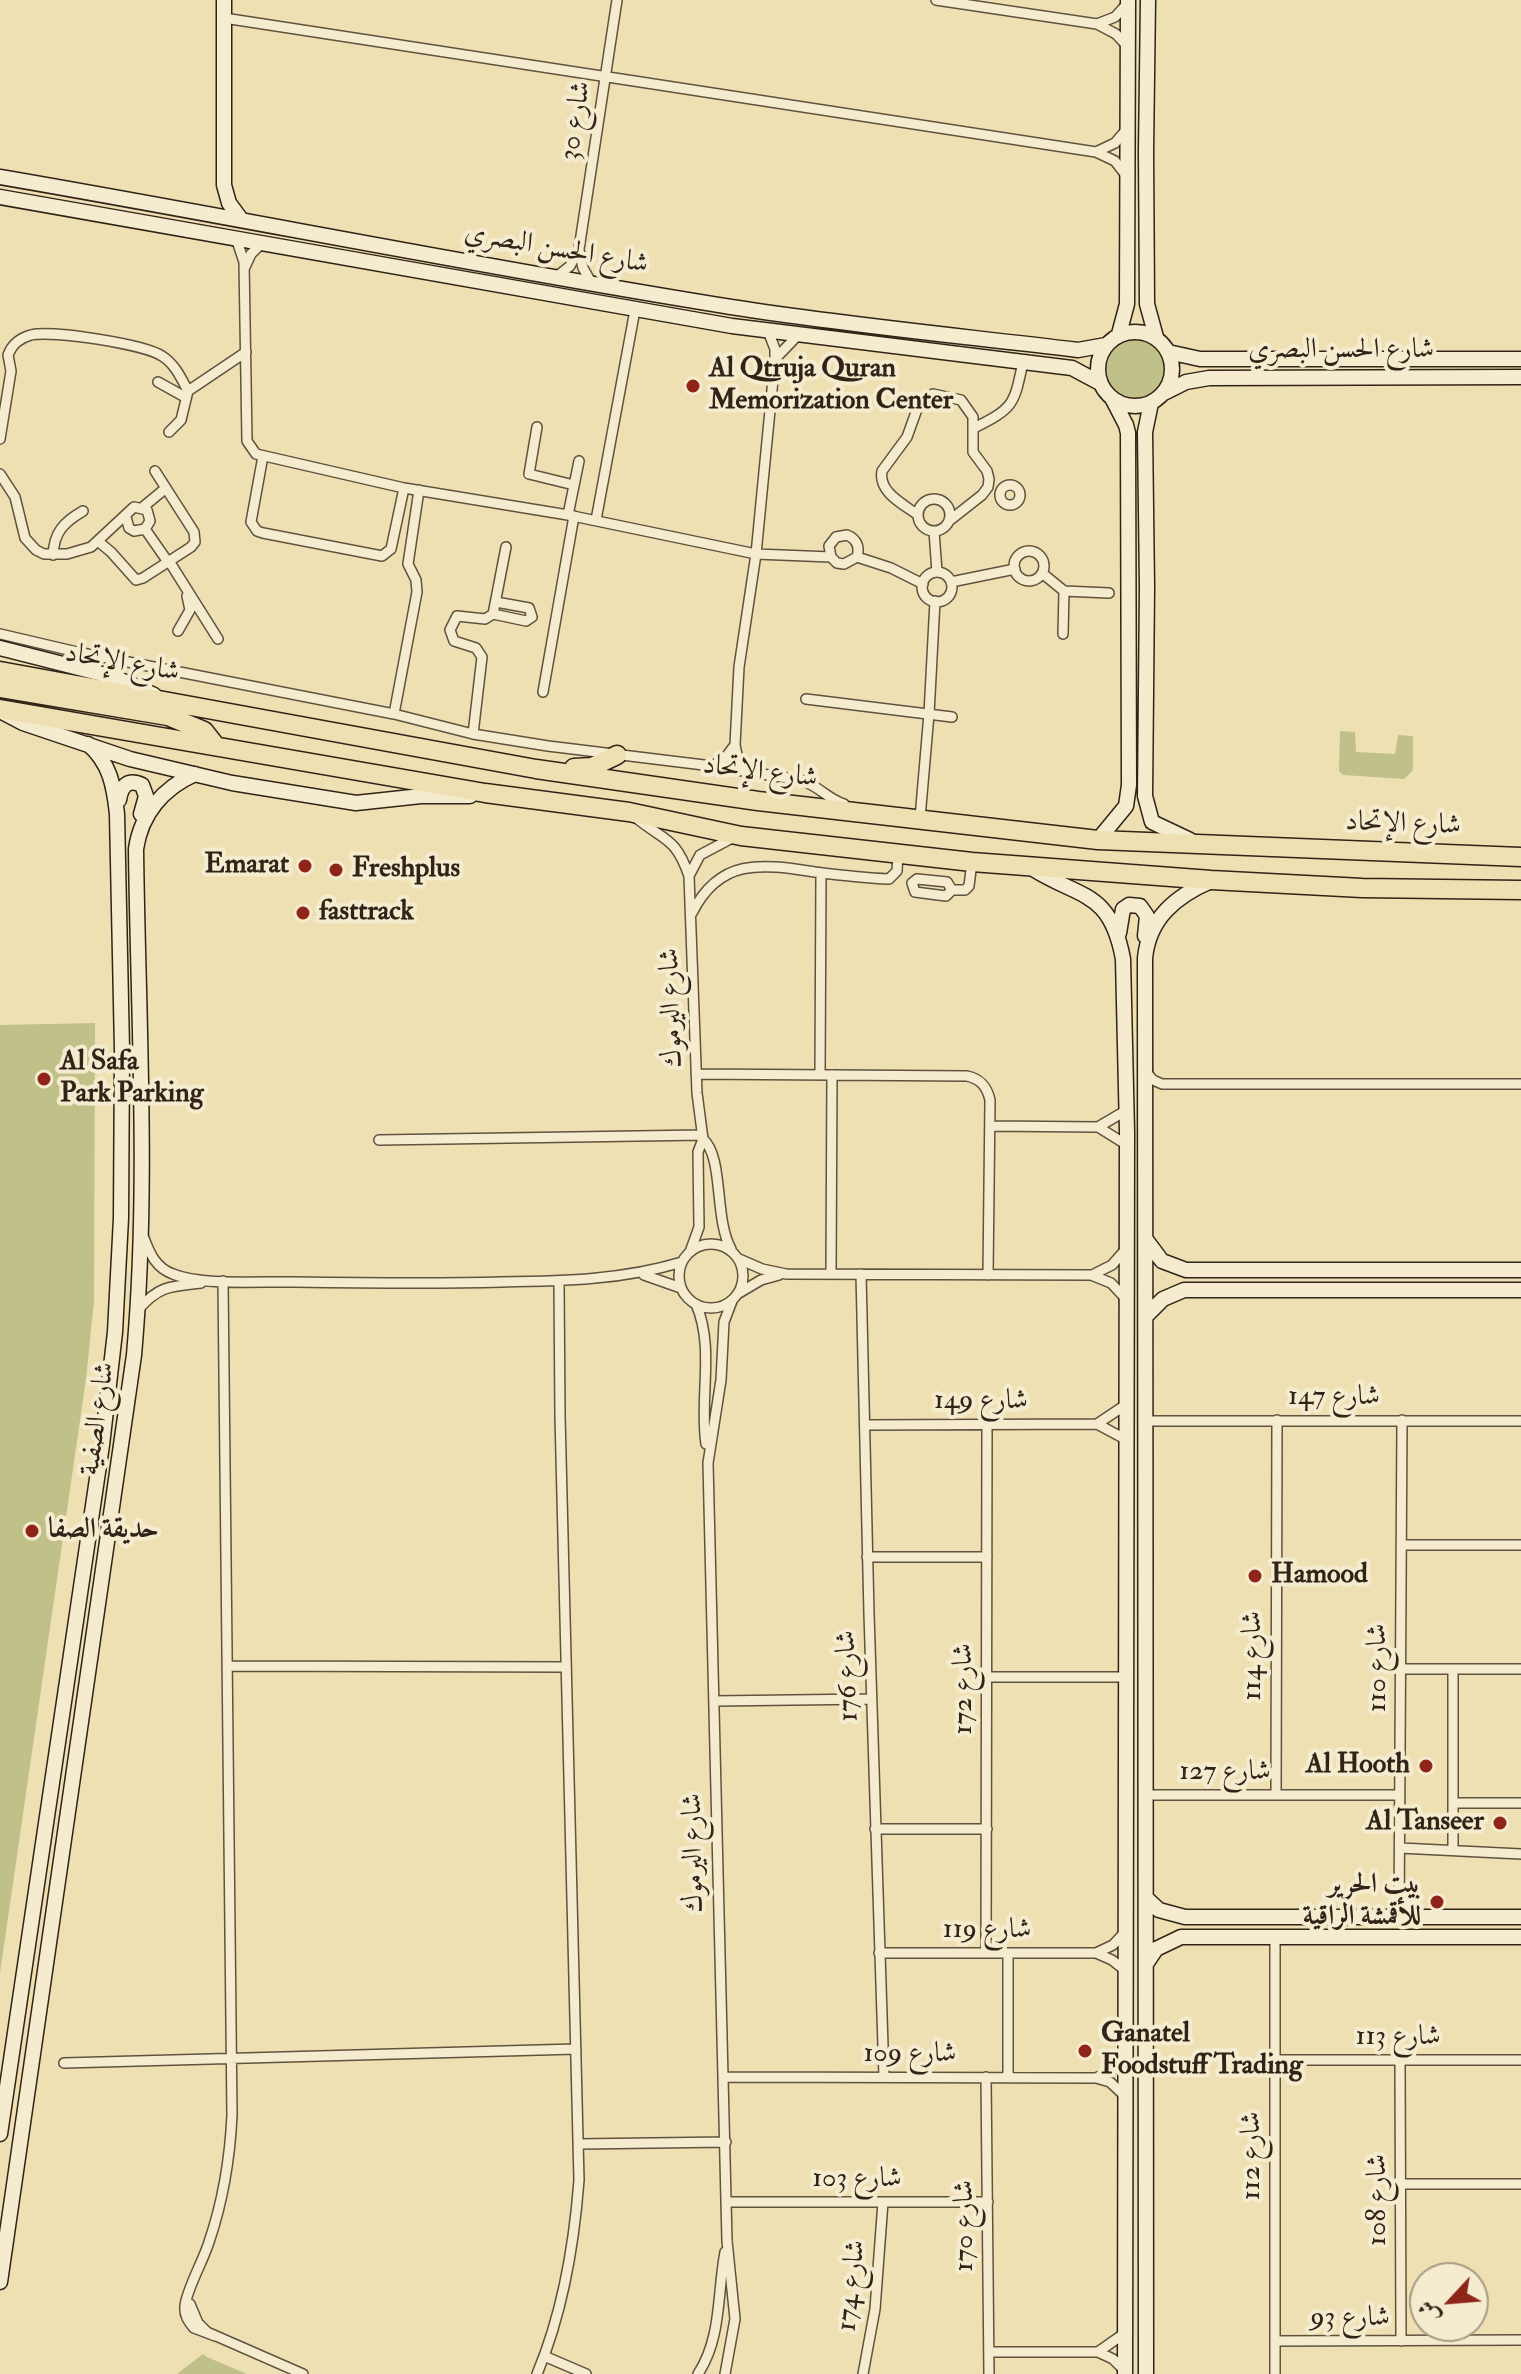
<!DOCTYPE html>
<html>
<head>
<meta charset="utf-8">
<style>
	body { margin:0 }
	#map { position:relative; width:1521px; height:2374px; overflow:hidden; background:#efe0b4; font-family:"IM FELL Double Pica",Amiri,serif }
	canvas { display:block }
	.north { position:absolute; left:1409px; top:2262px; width:80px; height:80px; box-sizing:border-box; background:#f5ebce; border:2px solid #a79b85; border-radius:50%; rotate:244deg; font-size:22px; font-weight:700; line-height:32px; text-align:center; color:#312317 }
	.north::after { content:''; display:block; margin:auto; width:28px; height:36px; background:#8f2418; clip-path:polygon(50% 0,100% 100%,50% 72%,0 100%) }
</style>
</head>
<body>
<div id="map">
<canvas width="1521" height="2374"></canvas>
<div class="north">ش</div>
</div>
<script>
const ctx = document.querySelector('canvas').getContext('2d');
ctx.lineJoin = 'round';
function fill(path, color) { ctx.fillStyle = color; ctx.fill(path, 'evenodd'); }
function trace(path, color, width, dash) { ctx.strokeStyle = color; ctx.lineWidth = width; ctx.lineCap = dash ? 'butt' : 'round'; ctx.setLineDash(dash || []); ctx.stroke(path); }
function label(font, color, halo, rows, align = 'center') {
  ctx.font = font + ' "IM FELL Double Pica",Amiri,serif'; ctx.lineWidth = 8; ctx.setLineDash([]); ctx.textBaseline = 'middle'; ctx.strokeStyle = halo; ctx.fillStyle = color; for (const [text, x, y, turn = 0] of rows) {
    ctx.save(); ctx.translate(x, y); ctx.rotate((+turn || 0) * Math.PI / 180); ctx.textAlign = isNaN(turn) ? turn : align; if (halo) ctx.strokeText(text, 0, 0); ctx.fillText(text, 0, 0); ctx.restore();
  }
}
const green = new Path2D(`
	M1101 372a32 32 0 1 1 64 0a32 32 0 1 1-64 0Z
	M1340 731 1355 732 1356 752 1395 754 1398 735 1413 736V770L1404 779 1343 775 1339 771Z
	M95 1023 94 1301 86 1379 0 1973V1025Z
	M203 2354 207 2357 247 2374H177Z`);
const street = new Path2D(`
	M936 0 1097 24 1116 34 1127 46
	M224 18 1096 152 1115 161 1125 174
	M1097 24 1115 17 1126 5
	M1096 152 1115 143 1128 128
	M236 238 244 262 247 441 256 454 404 488 568 515 756 554 831 557 837 563 844 564 857 557C860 547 857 539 847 535L836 537 829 546 831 557
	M579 250 583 268 592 284
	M245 267 251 254 263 242
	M556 277 570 266 579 249 617 0
	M775 359 799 334
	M158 382 185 397
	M537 427 529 474 574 485
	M974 428C1014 408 1014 405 1023 362
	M169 432 181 420 188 391 246 352
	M0 439 11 371 8 355C12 344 20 338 31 335 52 330 144 344 162 356 175 364 181 378 188 391
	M263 456 251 522 257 531 263 533 382 556 391 549 404 488
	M0 474 15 497 25 538 36 550 44 554H67L91 547 134 507 147 510 150 521 145 529 134 531 129 528 126 517
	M1000 495a10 10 0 1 1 20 0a10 10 0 1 1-20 0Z
	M918 515a16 16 0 1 1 32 0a16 16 0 1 1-32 0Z
	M143 507 166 488
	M568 515 579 461
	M918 515C903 504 878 492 882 471L907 437 920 401 933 394 961 400 973 417V452L987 471 989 479 988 487 982 495 949 521
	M596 520 635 310
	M145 529 168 562
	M934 531 937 572
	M99 542 111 552 136 580 143 578 191 547 195 542 194 532 155 471
	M1014 566a15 15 0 1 1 30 0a15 15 0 1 1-30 0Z
	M53 555C54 532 64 522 83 511
	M857 557 891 568 923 584
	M169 561 218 639
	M922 587a15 15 0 1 1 30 0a15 15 0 1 1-30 0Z
	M1042 573 1064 591 1109 593
	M951 582 1015 569
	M493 614 526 621 532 617 529 608 496 602
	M178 631 190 610 187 596
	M0 634 77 652 394 714 473 734 548 746 712 766 800 780C817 784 827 799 844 804
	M1063 634 1064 591
	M543 692 574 516
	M806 699 952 717
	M394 714 417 592 416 580 408 564 419 490
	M473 734 482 657 476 648 454 641 450 630 457 616 485 619 493 614 506 547
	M712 766 725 758 735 745
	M747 772 738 760 735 745 739 667 756 554 775 359V349L768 331
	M635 817C664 841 675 836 689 876L697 1093 703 1139 698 1152 699 1227 690 1252
	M920 818 929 714 935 601
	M689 876 700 855 732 838
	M917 879 947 882 952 890 946 896 915 892 912 883Z
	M952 890H965L969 886 972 862
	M692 913C720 857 762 864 815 872 839 875 864 878 889 879L897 871 898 853
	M1146 1072 1153 1080 1162 1084H1521
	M696 1074 967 1076C981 1079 987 1087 990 1100L988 1275
	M820 1075 821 873
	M990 1126 1098 1127 1127 1110
	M1098 1127 1127 1145
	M703 1139C724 1157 714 1219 731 1249
	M379 1140 702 1135
	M144 1238C150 1254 156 1268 173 1274 202 1286 262 1281 294 1282 363 1283 432 1284 501 1282 563 1281 623 1280 682 1262
	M679 1276a32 32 0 1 1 64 0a32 32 0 1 1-64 0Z
	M739 1259 762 1269 786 1274 1091 1275 1111 1283 1126 1299
	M831 1274 832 1075
	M861 1274 869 1614 884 2077
	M644 1275 681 1288
	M1092 1275 1112 1265 1126 1249
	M739 1293 761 1280 779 1275
	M696 1304C715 1348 699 1398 706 1444
	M138 1310C158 1286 171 1286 201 1283
	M1146 1421H1521
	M1097 1424 1127 1404
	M866 1425 1097 1424 1127 1440
	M1401 1545H1521
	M867 1557H987
	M228 1666 566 1667
	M1401 1669H1521
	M987 1677H1125
	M714 1701 871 1699
	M1146 1795H1400
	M1276 1795 1277 1420
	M1453 1803H1521
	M875 1829H987
	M1400 1848 1521 1854
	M1453 1849V1669
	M1399 1917 1402 1420
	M1275 1938V2374
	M879 1953H1096L1112 1960 1126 1971
	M986 1953 987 1424
	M1096 1953 1113 1945 1125 1932
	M1275 2060H1521
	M1400 2060 1401 2341
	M64 2063 576 2049
	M724 2077 1096 2078 1110 2082 1126 2097
	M986 2077 989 2374
	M1008 2077V1953
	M1096 2078 1113 2069 1125 2056
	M579 2144 726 2142
	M1400 2184H1521
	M727 2202H988
	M190 2304 198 2323 207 2332 303 2374
	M215 2336 194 2328C188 2321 184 2315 185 2306 186 2291 204 2259 209 2242 223 2201 230 2158 232 2115L223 1281
	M1275 2341 1521 2340
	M989 2352H1098L1113 2359 1125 2371
	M1098 2352 1125 2333
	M544 2356 586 2374
	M537 2374C563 2312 574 2247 579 2180L560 1416 559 1282
	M698 2374C722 2337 717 2294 725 2252
	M725 2374 735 2319 727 2241 708 1463 721 1380 724 1322 732 1301
	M863 2374 875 2309 883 2202`);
const secondary = new Path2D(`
	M224 0V185L229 203 240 218
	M1148 0 1146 151 1147 304 1156 337
	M0 177C244 219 486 268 731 307 846 325 962 336 1078 350L1106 345
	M0 197 732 326 1072 368 1100 383
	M1098 369a37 37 0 1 1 74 0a37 37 0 1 1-74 0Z
	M1119 334 1127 304 1128 0
	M1168 352 1200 359H1521
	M1164 393 1186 382 1209 378 1521 377
	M1151 403 1145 432 1147 587 1145 796 1152 822 1190 840
	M0 648 114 677 154 695
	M4 713 23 723 130 759 232 783 356 803 421 796H470
	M119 800C121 787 127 778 142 785L146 796 141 814
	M1098 840 1126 806 1129 785 1128 433 1126 425 1112 398
	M1030 867C1078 899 1110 888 1123 959L1127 1132 1125 2374
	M1119 933 1123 909 1129 905 1140 906 1147 916 1145 936
	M1147 1241 1162 1261 1186 1270H1521
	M1147 1315 1163 1299 1184 1290H1521
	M1146 1898 1159 1910 1185 1917H1521
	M1146 1964 1156 1949 1181 1937H1521
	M0 2134 102 1445 115 1332 121 1218 122 1050 117 814C114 786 110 763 88 744
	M0 2282 134 1355C149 1187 138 1017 136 849 141 814 163 788 195 774
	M1146 2374 1145 958C1149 918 1176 896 1211 881`);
const highway = new Path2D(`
	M0 671 536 769 758 801 1098 840 1521 857
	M0 688 168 716 204 731 215 745
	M0 709 485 793 629 812 741 836 972 862 1211 880 1362 888 1521 890
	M574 768 592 767 617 755`);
const markers = [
	[693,386,8,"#8f2418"],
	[305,866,8,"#8f2418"],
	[336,870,8,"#8f2418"],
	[303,913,8,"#8f2418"],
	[44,1079,8,"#8f2418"],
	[32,1531,8,"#8f2418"],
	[1255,1576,8,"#8f2418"],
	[1426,1766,8,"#8f2418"],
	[1500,1823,8,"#8f2418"],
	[1437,1902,8,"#8f2418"],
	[1085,2051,8,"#8f2418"]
];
const streetNames = [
	["شارع 30",577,121,-81],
	["شارع الحسن البصري",556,250,10],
	["شارع الحسن البصري",1341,351],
	["شارع الإتحاد",122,664,10],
	["شارع الإتحاد",760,773,7],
	["شارع الإتحاد",1403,825,2],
	["شارع اليرموك",673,1008,-92],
	["شارع 147",1334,1398],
	["شارع 149",981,1402],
	["شارع الصفية",99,1419,-82],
	["شارع 114",1254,1656,-90],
	["شارع 110",1379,1668,-90],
	["شارع 176",849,1676,-92],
	["شارع 172",965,1689,-90],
	["شارع 127",1225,1773],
	["شارع اليرموك",695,1853,-91],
	["شارع 119",987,1931],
	["شارع 113",1398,2038],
	["شارع 109",910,2055],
	["شارع 112",1253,2156,-90],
	["شارع 103",857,2180],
	["شارع 108",1379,2200,-90],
	["شارع 170",966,2226,-90],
	["شارع 174",853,2286,-84],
	["شارع 93",1350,2319]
];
const poiNames = [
	["Al Qtruja Quran",709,370],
	["Memorization Center",709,402],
	["Emarat",289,866,"right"],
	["Freshplus",352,870],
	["fasttrack",319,913],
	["Al Safa",60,1063],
	["Park Parking",60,1095],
	["حديقة الصفا",48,1531],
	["Hamood",1271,1576],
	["Al Hooth",1410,1766,"right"],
	["Al Tanseer",1484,1823,"right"],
	["بيت الحرير",1421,1886,"right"],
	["للأقمشة الراقية",1421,1918,"right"],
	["Ganatel",1101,2035],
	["Foodstuff Trading",1101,2067]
];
fill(green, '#c0c089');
trace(street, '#60523e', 12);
trace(secondary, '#312317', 17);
trace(highway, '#312317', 21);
trace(street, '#f5ebce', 9);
trace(secondary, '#f5ebce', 14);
trace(highway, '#efe0b4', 18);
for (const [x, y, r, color] of markers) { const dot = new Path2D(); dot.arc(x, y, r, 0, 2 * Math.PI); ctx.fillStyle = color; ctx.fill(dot); trace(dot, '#f5ebce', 3); }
label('28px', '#312317', '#f5ebce', streetNames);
label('bold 28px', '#312317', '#f5ebce', poiNames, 'left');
</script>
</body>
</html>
